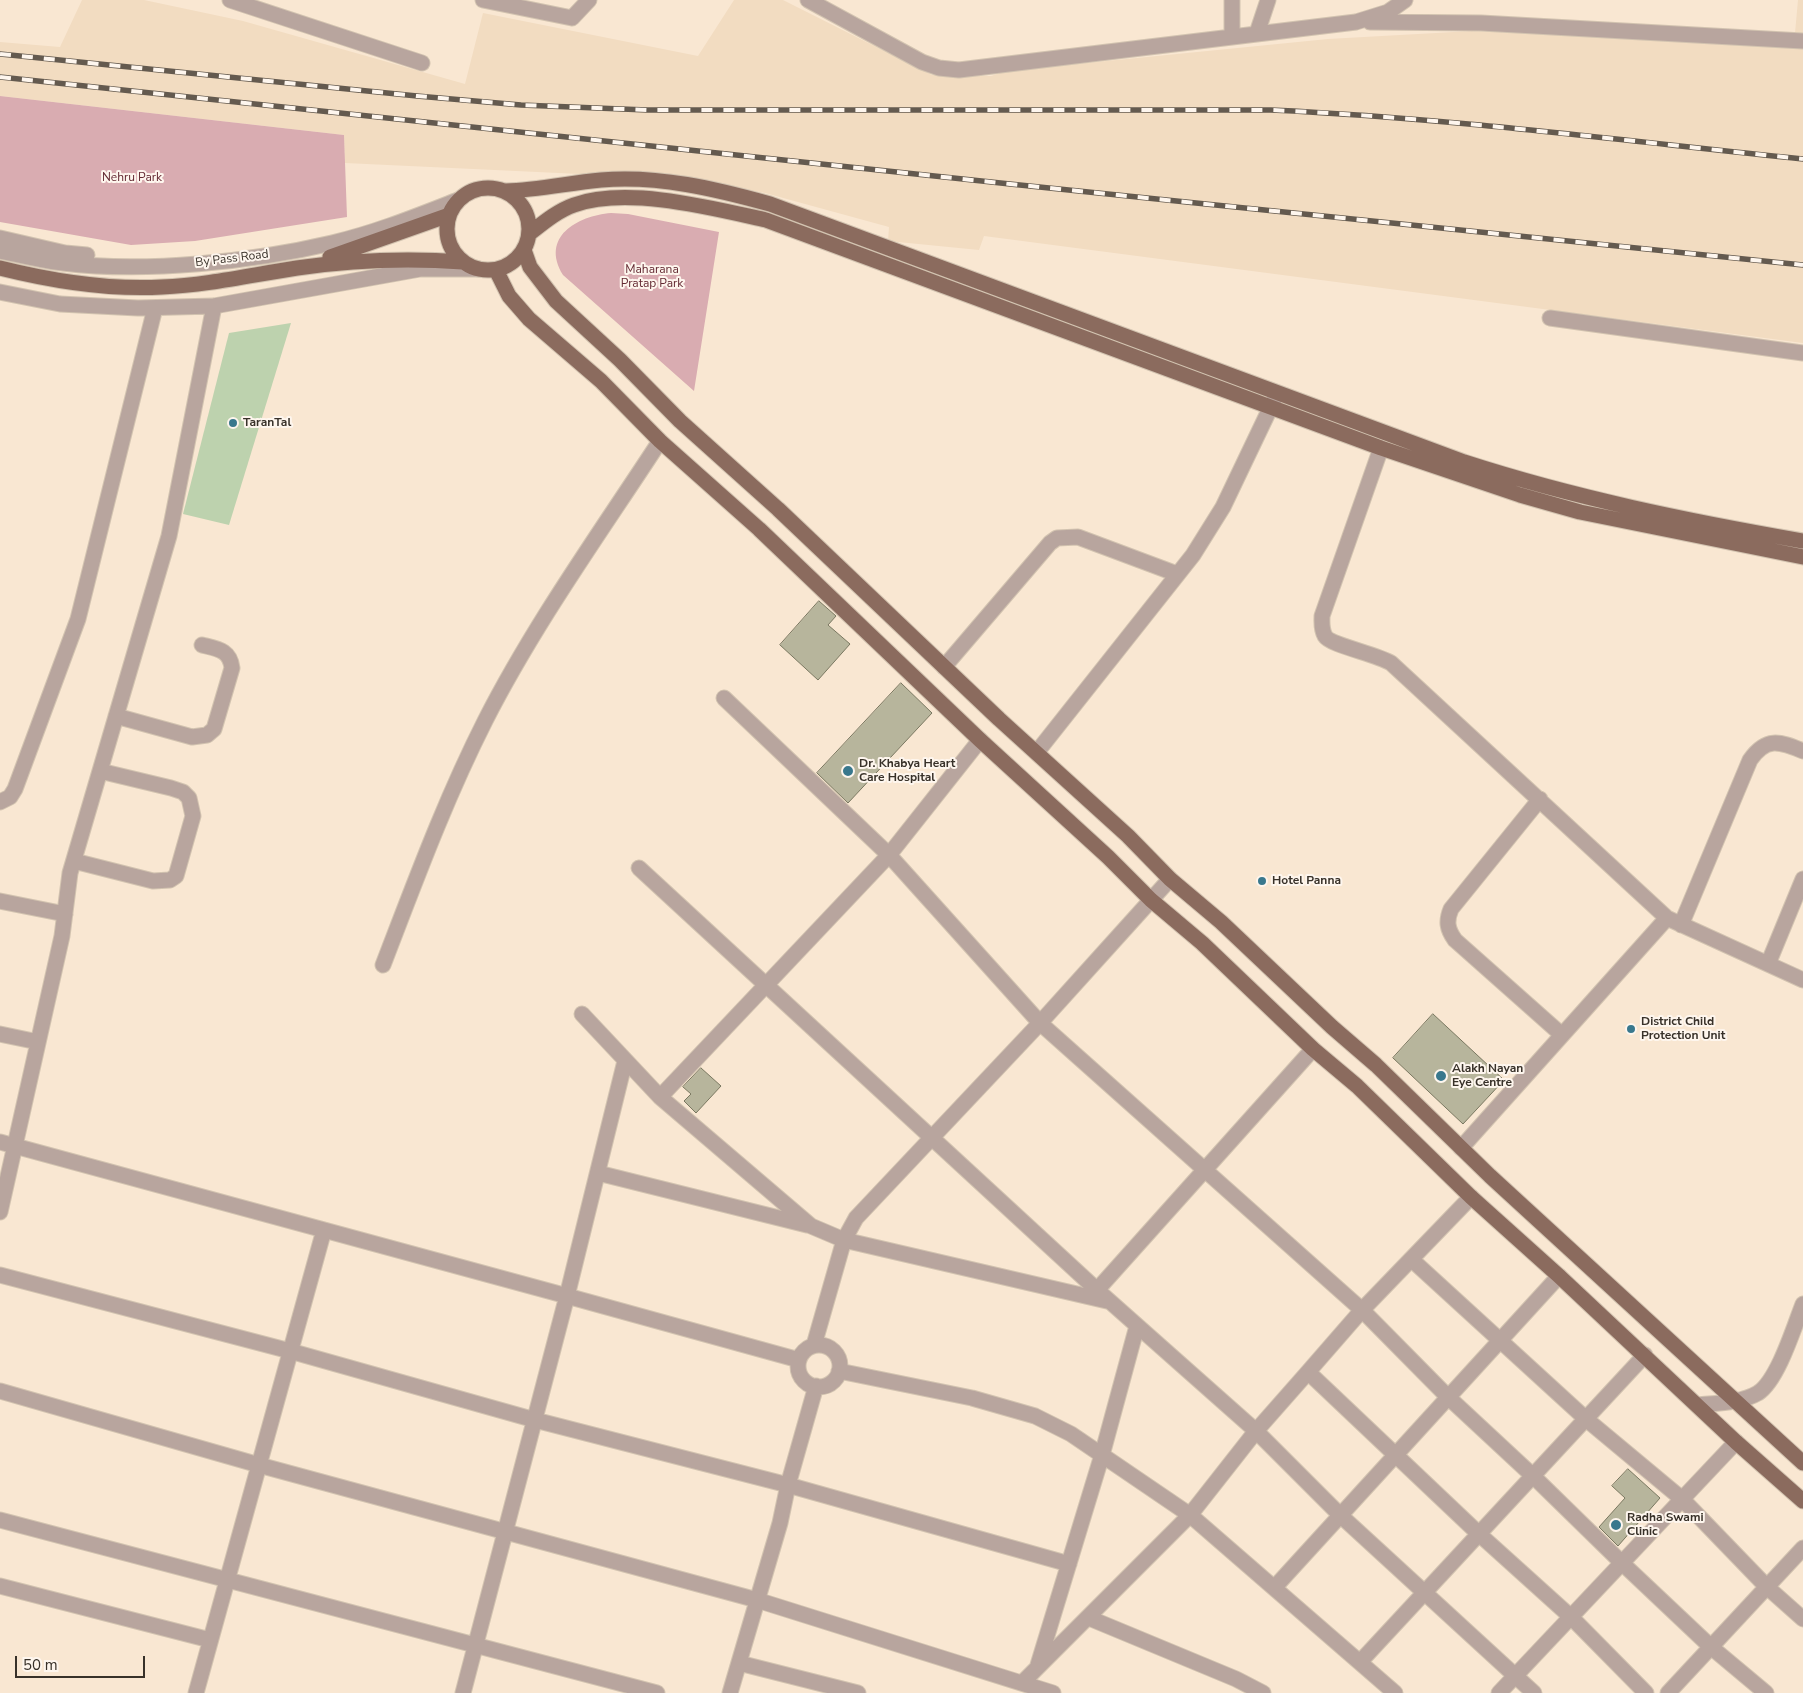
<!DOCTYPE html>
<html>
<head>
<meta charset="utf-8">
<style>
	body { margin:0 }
	#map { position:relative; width:1803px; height:1693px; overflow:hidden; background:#f9e7d2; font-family:"Nunito Sans",sans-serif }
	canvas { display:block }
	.scale { position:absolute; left:15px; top:1656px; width:130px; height:22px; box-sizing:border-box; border:2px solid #383129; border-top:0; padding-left:6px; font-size:15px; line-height:18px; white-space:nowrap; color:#383129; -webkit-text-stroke:4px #fef6ee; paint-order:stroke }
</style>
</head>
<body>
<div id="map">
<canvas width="1803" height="1693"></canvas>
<div class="scale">50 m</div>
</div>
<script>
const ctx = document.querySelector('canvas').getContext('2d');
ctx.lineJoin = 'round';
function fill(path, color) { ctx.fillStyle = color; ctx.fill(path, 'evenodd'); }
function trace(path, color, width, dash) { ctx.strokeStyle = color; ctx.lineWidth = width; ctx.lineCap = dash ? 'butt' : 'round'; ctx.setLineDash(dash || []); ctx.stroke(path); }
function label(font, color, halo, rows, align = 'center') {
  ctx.font = font + ' "Nunito Sans",sans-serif'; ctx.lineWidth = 4; ctx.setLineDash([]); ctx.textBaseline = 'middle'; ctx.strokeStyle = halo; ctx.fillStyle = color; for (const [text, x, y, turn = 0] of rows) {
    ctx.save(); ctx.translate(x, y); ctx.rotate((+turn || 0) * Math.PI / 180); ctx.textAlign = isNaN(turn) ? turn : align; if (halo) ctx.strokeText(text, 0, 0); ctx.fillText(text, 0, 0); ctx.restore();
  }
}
const built = new Path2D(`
	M82 0H144L243 21 465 84 483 13 698 56 734 0H783L932 75 991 76 1006 71 1328 39 1472 31 1794 44 1798 0H1803V343L984 236 979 250 888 241 889 227 765 193 665 173 580 174 345 163 344 135 0 96V42L60 47Z`);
const green = new Path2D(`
	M0 96 344 135 347 217 195 241 131 245 0 222Z
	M611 213 628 214 719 232 694 391 563 275C540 237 577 216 611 213Z`);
const water = new Path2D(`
	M291 323 229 525 183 514 229 333Z`);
const building = new Path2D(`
	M819 601 836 616 828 625 850 644 818 680 780 645Z
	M901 683 932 713 848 803 817 773Z
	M1433 1014 1504 1080 1463 1124 1393 1058Z
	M701 1068 721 1086 696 1113 684 1101 691 1094 683 1087Z
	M1628 1469 1660 1498 1618 1546 1599 1527 1625 1498 1612 1486Z`);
const minor = new Path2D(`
	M230 0 422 63
	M483 0 572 18 589 0
	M808 0 922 62 939 68 959 70 1356 22 1388 12 1405 0
	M1232 0V36
	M1370 22 1481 23 1803 41
	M1257 33 1268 0
	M0 238 65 253 87 255
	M0 251C21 255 42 261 63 263 146 273 251 262 332 243 375 233 417 216 458 200
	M0 292 60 304 138 308 214 306 420 269H479
	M1550 318 1803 353
	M1381 448 1322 616C1322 623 1321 629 1325 636 1330 645 1376 654 1391 663L1667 918 1803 980
	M944 667 1050 543 1057 538 1078 537 1177 574
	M724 698 889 855 1040 1023 1362 1310 1448 1397 1533 1476 1622 1563 1711 1647 1766 1693
	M116 716 192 737 207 735 214 729 232 668C230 650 218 649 202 645
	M1037 752 1193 555 1223 507 1276 396
	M1540 799 1451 909C1446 921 1447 929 1455 940L1562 1035
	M0 802 10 797 15 789 78 619 155 308
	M74 861 153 881 170 880 176 876 193 816 189 798 183 792 171 788 100 771
	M639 868 1097 1290 1256 1431 1340 1515 1534 1693
	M0 901 65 914
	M1681 925 1750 760C1766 737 1779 741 1803 751
	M1768 964 1803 879
	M383 965C415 882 445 800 485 721 535 623 600 533 660 441
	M582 1014 660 1097 811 1226 844 1240 1107 1301
	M0 1034 38 1042
	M660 1097 889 855 980 740
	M0 1142 567 1296 625 1061
	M1461 1148 1667 918
	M598 1173 807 1225
	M0 1212 62 936 70 873 169 536 214 306
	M1411 1259 1586 1419 1682 1499 1767 1587 1803 1619
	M0 1275 290 1351 535 1420 788 1485 1069 1564
	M1097 1290 1313 1049
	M814 1345 844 1240 856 1218 1040 1023 1170 879
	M798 1366a21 21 0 1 1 42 0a21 21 0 1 1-42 0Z
	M839 1371 972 1398 1035 1416 1071 1434 1190 1515 1395 1693
	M1308 1372 1479 1534 1571 1617 1646 1693
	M0 1391 259 1465 757 1600 1053 1693
	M1698 1405C1717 1403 1741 1403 1758 1393 1778 1380 1794 1327 1803 1304
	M0 1520 657 1693
	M0 1586 210 1640
	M1274 1588 1559 1276
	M1089 1618 1236 1679 1263 1693
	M1360 1662 1645 1355
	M739 1663 858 1693
	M1038 1665 1102 1455 1137 1326
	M1023 1682 1190 1515 1256 1431 1308 1372 1362 1310 1471 1197
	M196 1693 324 1230
	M463 1693 567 1296 799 1360
	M730 1693 780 1523 788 1485 816 1386
	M1499 1693 1736 1442
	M1668 1693 1803 1548`);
const major = new Path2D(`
	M447 229a41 41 0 1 1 82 0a41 41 0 1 1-82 0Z
	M506 191C538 190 569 183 601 180 658 175 716 189 770 204L1464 462C1575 498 1688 521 1803 541
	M529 234C543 223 557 211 574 205 627 186 712 208 766 220L1381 448 1520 495 1580 512 1803 557
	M524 250 530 267 556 301 620 360 680 421 778 509 999 719 1128 836 1170 879 1221 922 1332 1027 1376 1065 1490 1176 1803 1463
	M330 257 449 215
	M0 268C52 281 108 290 162 287 208 285 251 275 297 268 353 260 407 258 463 262
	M496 270 509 296 529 319 601 381 660 441 759 529 980 740 1108 857 1151 900 1202 943 1313 1049 1357 1086 1471 1197 1559 1276 1736 1442 1803 1501`);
const rail = new Path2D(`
	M0 54 417 96 521 105 647 110H1271C1449 118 1626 141 1803 159
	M0 77 1010 184 1803 265`);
const markers = [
	[233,423,5,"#39788d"],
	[848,771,6,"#39788d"],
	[1262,881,5,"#39788d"],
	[1631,1029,5,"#39788d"],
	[1441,1076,6,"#39788d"],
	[1616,1525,6,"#39788d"]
];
const parkNames = [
	["Nehru Park",132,178],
	["Maharana",652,270],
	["Pratap Park",652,284]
];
const streetNames = [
	["By Pass Road",232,259,-7]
];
const poiNames = [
	["TaranTal",243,423],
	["Dr. Khabya Heart",859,764],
	["Care Hospital",859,778],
	["Hotel Panna",1272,881],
	["District Child",1641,1022],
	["Protection Unit",1641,1036],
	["Alakh Nayan",1452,1069],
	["Eye Centre",1452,1083],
	["Radha Swami",1627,1518],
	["Clinic",1627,1532]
];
fill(built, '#f2dcc1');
fill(green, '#d9acb1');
fill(water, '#bdd2ae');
fill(building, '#b7b59c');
trace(building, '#797760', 1);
trace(minor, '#d2c3b0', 17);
trace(major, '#d2c3b0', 17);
trace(minor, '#b8a59e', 15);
trace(major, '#8b6b5e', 15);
trace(rail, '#645a4f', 5.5);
trace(rail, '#fef6ee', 4, [11]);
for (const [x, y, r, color] of markers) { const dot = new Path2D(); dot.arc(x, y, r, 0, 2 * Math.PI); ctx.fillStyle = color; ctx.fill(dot); trace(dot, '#fef6ee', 2); }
label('12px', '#632932', '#fef6ee', parkNames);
label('12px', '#383129', '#fef6ee', streetNames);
label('bold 12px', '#383129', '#fef6ee', poiNames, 'left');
</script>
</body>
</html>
